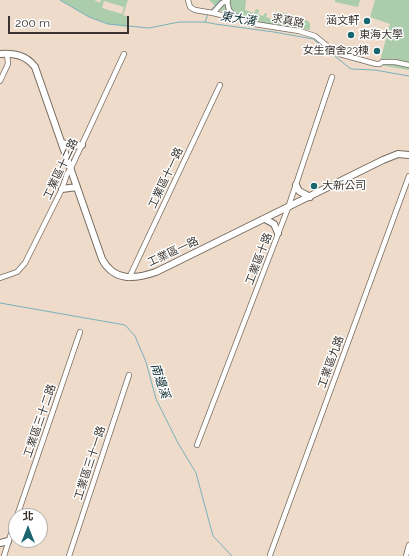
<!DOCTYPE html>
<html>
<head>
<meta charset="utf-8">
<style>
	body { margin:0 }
	#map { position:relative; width:409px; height:556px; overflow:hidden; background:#f7e9dd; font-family:Raleway,"Noto Sans TC",sans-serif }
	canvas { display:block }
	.north { position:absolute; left:8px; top:508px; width:40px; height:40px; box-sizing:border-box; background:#fff; border:1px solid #b0aeac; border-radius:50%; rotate:0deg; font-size:11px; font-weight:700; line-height:16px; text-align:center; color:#39342f }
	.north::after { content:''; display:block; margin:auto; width:14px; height:18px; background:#19666e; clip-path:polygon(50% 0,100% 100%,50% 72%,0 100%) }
	.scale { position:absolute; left:8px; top:16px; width:121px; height:18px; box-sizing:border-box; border:2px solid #39342f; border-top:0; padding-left:5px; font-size:12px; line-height:14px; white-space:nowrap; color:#39342f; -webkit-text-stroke:3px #fff; paint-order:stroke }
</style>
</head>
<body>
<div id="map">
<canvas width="409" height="556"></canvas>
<div class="north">北</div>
<div class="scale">200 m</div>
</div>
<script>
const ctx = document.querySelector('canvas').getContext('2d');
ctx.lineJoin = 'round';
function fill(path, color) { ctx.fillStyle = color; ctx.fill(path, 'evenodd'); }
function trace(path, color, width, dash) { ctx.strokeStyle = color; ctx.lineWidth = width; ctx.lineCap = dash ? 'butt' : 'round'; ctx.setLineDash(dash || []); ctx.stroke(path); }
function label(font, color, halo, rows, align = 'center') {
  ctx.font = font + ' Raleway,"Noto Sans TC",sans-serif'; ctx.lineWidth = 3; ctx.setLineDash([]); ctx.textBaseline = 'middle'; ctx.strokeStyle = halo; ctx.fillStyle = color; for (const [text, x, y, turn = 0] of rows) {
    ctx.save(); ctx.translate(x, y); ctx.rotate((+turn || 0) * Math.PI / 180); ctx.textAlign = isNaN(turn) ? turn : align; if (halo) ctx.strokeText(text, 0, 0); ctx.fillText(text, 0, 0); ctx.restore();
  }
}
const built = new Path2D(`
	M0 0H409V556H0ZM16 516H40V540H16Z`);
const green = new Path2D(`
	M60 0H94L100 3 101 0H128L123 15 129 17 128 27 108 24 89 17ZM104 1 124 7 122 14 102 8Z
	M209 0H246L245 10 254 13 256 9 259 10 258 14 263 16 265 13H267L266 17 274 20 277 11 303 18 310 23V30L246 21 224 14Z
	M335 0H360L358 7 335 2Z
	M375 0H409V70L379 65 390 24 370 17Z`);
const stream = new Path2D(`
	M60 0 89 17 108 24 149 28 179 22H205L215 24 274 32 313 39 351 69 375 70 409 76
	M211 10 220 0
	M205 22 208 14
	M0 303 125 325 135 336 146 362 156 399 178 443 196 473 213 536 232 556`);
const minor = new Path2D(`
	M188 0 190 7 195 10 213 13 238 19 248 23 299 31 315 36 336 53 376 64H380L382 62H395L409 65
	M227 1 229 10 237 18
	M213 13 222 3 228 0
	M0 81 8 64 7 54
	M0 278 17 272 25 263 62 189 67 174 71 168 124 54
	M129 278 220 85
	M197 445 288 208 332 77
	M17 516 80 332
	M270 555 409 176
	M4 556 16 518
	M69 556 129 375
	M406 556 409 545`);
const tertiary = new Path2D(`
	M0 54C14 53 26 55 35 67L102 259C114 282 135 279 156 272L383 160 398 154 409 155
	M63 143 73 146 82 145
	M296 185 299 191 310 197
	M62 189 77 187
	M265 219 274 224 278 233
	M0 543 8 541`);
const markers = [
	[367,21,4,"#19666e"],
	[351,35,4,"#19666e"],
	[377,51,4,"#19666e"],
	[314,186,4,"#19666e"]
];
const streetNames = [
	["求真路",288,21,11],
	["工業區十二路",61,169,-65],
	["工業區十一路",166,178,-65],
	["工業區一路",173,252,-25],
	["工業區十路",259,259,-69],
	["工業區九路",331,362,-70],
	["工業區三十二路",40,421,-71],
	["工業區三十一路",90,463,-72]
];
const poiNames = [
	["涵文軒",359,21],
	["東海大學",359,35,"left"],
	["女生宿舍23棟",369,51],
	["大新公司",322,186,"left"]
];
const waterNames = [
	["東大溝",238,19,9],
	["南邊溪",160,381,72]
];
fill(built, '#eedbc9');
fill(green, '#abcdac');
trace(stream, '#79b2be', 1);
trace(minor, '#766b60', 6);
trace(tertiary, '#766b60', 8);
trace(minor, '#fff', 4.5);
trace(tertiary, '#fff', 6);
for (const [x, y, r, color] of markers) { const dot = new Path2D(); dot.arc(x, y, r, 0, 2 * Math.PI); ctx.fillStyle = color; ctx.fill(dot); trace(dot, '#fff', 1.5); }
label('11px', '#39342f', '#fff', streetNames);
label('11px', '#39342f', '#fff', poiNames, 'right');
label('italic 12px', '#112f35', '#fff', waterNames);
</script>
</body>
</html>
